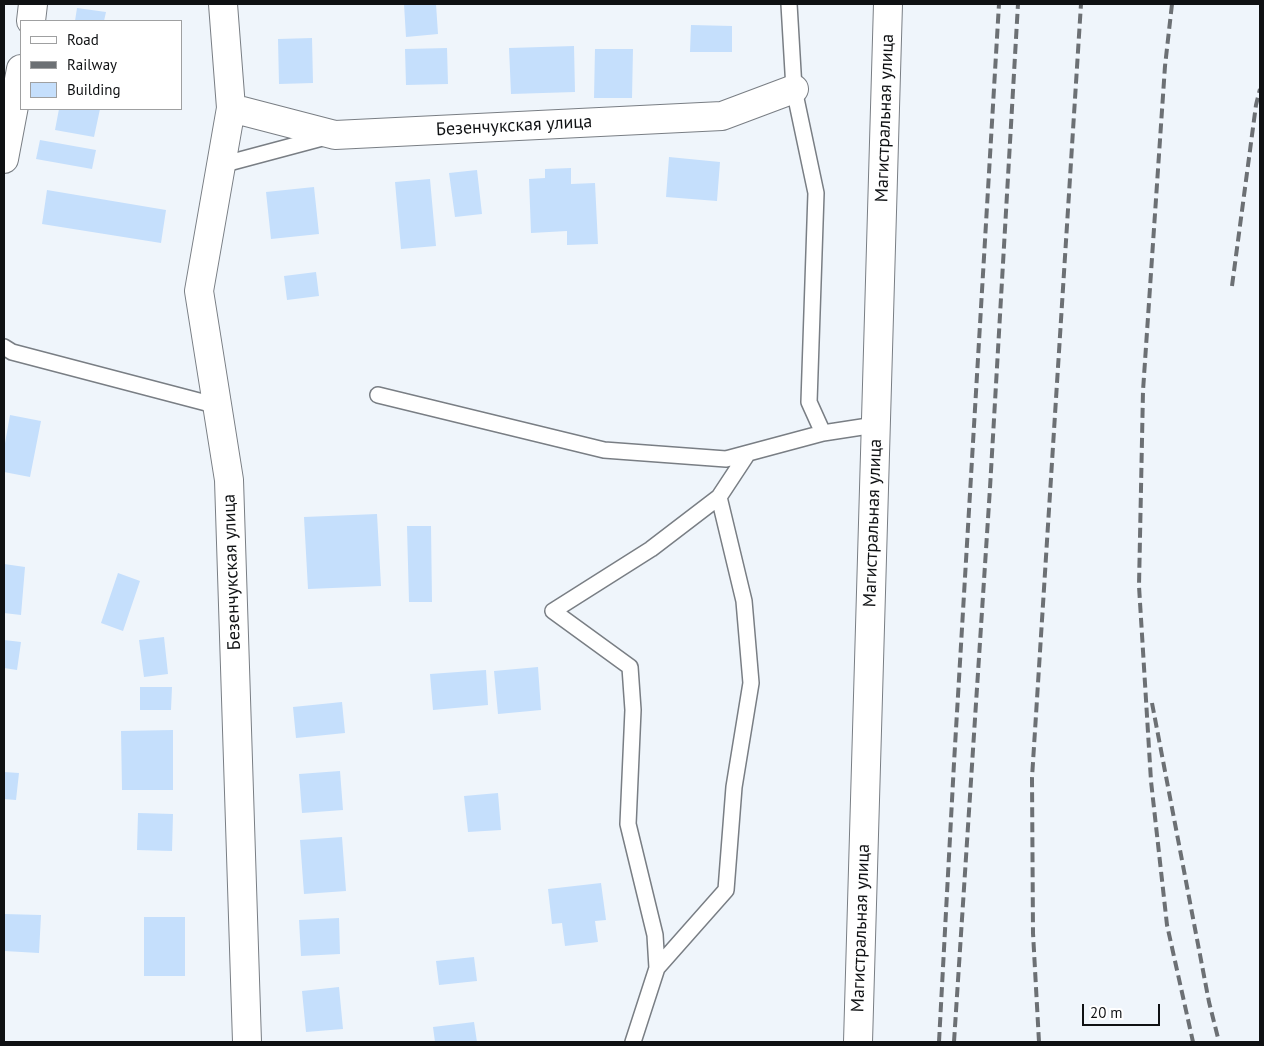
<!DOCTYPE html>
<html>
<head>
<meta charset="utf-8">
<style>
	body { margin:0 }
	#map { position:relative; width:1264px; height:1046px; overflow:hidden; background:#eff5fb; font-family:"PT Sans",sans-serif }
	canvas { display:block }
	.frame { position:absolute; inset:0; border:5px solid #0f1113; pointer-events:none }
	.legend { position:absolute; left:20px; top:20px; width:162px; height:90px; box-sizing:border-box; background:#fff; border:1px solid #9fa0a1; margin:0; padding:6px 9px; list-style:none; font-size:15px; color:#0f1113 }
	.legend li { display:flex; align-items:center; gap:10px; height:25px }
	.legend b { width:25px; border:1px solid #9fa0a1 }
	.scale { position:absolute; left:1082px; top:1004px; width:78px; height:22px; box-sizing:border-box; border:2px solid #0f1113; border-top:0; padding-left:6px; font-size:15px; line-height:18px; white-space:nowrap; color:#0f1113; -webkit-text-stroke:4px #fff; paint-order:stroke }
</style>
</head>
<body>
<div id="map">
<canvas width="1264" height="1046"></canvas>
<div class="frame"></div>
<ul class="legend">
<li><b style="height:6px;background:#fff"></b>Road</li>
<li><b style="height:6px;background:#6c7074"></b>Railway</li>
<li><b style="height:14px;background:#c5dffc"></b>Building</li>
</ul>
<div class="scale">20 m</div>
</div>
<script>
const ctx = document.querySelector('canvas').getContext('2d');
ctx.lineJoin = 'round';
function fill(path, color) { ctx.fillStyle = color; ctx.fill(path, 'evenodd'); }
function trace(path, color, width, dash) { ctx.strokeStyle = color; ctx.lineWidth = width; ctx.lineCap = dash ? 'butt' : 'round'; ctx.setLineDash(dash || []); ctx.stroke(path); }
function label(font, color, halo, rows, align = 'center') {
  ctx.font = font + ' "PT Sans",sans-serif'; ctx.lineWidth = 4; ctx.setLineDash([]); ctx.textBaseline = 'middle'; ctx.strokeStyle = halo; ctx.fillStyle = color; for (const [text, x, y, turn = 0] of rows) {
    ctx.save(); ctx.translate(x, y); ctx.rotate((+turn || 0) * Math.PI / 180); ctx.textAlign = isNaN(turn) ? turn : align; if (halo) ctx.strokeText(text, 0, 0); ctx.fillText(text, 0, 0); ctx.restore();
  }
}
const building = new Path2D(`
	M404 4H436L438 34 406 37Z
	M77 8 106 12 104 21H75Z
	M691 25 732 26V52H690Z
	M312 38 313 83 279 84 278 39Z
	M574 46 575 92 511 94 509 48Z
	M447 48 448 84 406 85 405 49Z
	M595 49H633L632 98H594Z
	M59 109H100L94 137 55 130Z
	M40 140 96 150 92 169 36 159Z
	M669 157 720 162 717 201 666 197Z
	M571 168V184L595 183 598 244 567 245V231L531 233 529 179 545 178V169Z
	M477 170 482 214 455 217 449 173Z
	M430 179 436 246 401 249 395 182Z
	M314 187 319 234 271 239 266 192Z
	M47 190 166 210 161 243 42 224Z
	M316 272 319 296 287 300 284 276Z
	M10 415 41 421 30 477 4 472V449Z
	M377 514 381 586 308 589 304 517Z
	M407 526H431L432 602H409Z
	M4 564 25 567 21 615 4 613Z
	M118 573 140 581 123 631 101 623Z
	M164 637 168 674 144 677 139 640Z
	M4 640 21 642 17 670 4 668Z
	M538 667 541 710 498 714 494 671Z
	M486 670 488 705 433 710 430 674Z
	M140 687H172L171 710H140Z
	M342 702 345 733 296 738 293 707Z
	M173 730V790H122L121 731Z
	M340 771 343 810 302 813 299 774Z
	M4 772 19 773 16 800 4 799Z
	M498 793 501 830 468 832 464 796Z
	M138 813 173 814 172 851 137 850Z
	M342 837 346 891 304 894 300 840Z
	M601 883 606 920 595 921 598 942 565 946 562 923 552 924 548 889Z
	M4 914 41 915 39 953 4 951Z
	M144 917H185V976H144Z
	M339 918 340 954 301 956 299 920Z
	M474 957 477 981 439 985 436 961Z
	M339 987 343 1029 306 1032 302 991Z
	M474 1022 477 1042H435L433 1027Z`);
const lane = new Path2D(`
	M789 4 794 89 816 193 809 402 823 433 875 425
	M221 165 326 137
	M4 347 12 352 218 406
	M378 395 604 450 726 459 823 433
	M657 968 655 935 628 824 633 710 630 667 553 611 651 549 719 497
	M633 1042 657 968 726 890 734 787 751 683 744 601 719 497 748 453`);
const street = new Path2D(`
	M223 4 231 108 199 291 229 480 247 1042
	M31 21 33 4
	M231 108 335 135 722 116 794 89
	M4 159 21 69`);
const primary = new Path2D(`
	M858 1042 888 4`);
const rail = new Path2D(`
	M1172 4 1165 66 1143 391 1139 586 1151 781 1167 925 1193 1042
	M1232 286 1256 105 1260 89
	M1152 703 1209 1002 1219 1042
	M939 1042 954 763 999 4
	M954 1042 990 488 1018 4
	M1039 1042 1033 933 1032 778 1081 4`);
const streetNames = [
	["Магистральная улица",885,118,-88],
	["Безенчукская улица",514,126,-3],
	["Магистральная улица",873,523,-88],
	["Безенчукская улица",232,572,-92],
	["Магистральная улица",861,928,-88]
];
fill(building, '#c5dffc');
trace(lane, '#797e84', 18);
trace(street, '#797e84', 30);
trace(primary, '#797e84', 30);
trace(lane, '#fff', 15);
trace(street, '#fff', 28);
trace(primary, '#fff', 28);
trace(rail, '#6c7074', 4, [10, 5]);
label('18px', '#0f1113', '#fff', streetNames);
</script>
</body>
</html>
